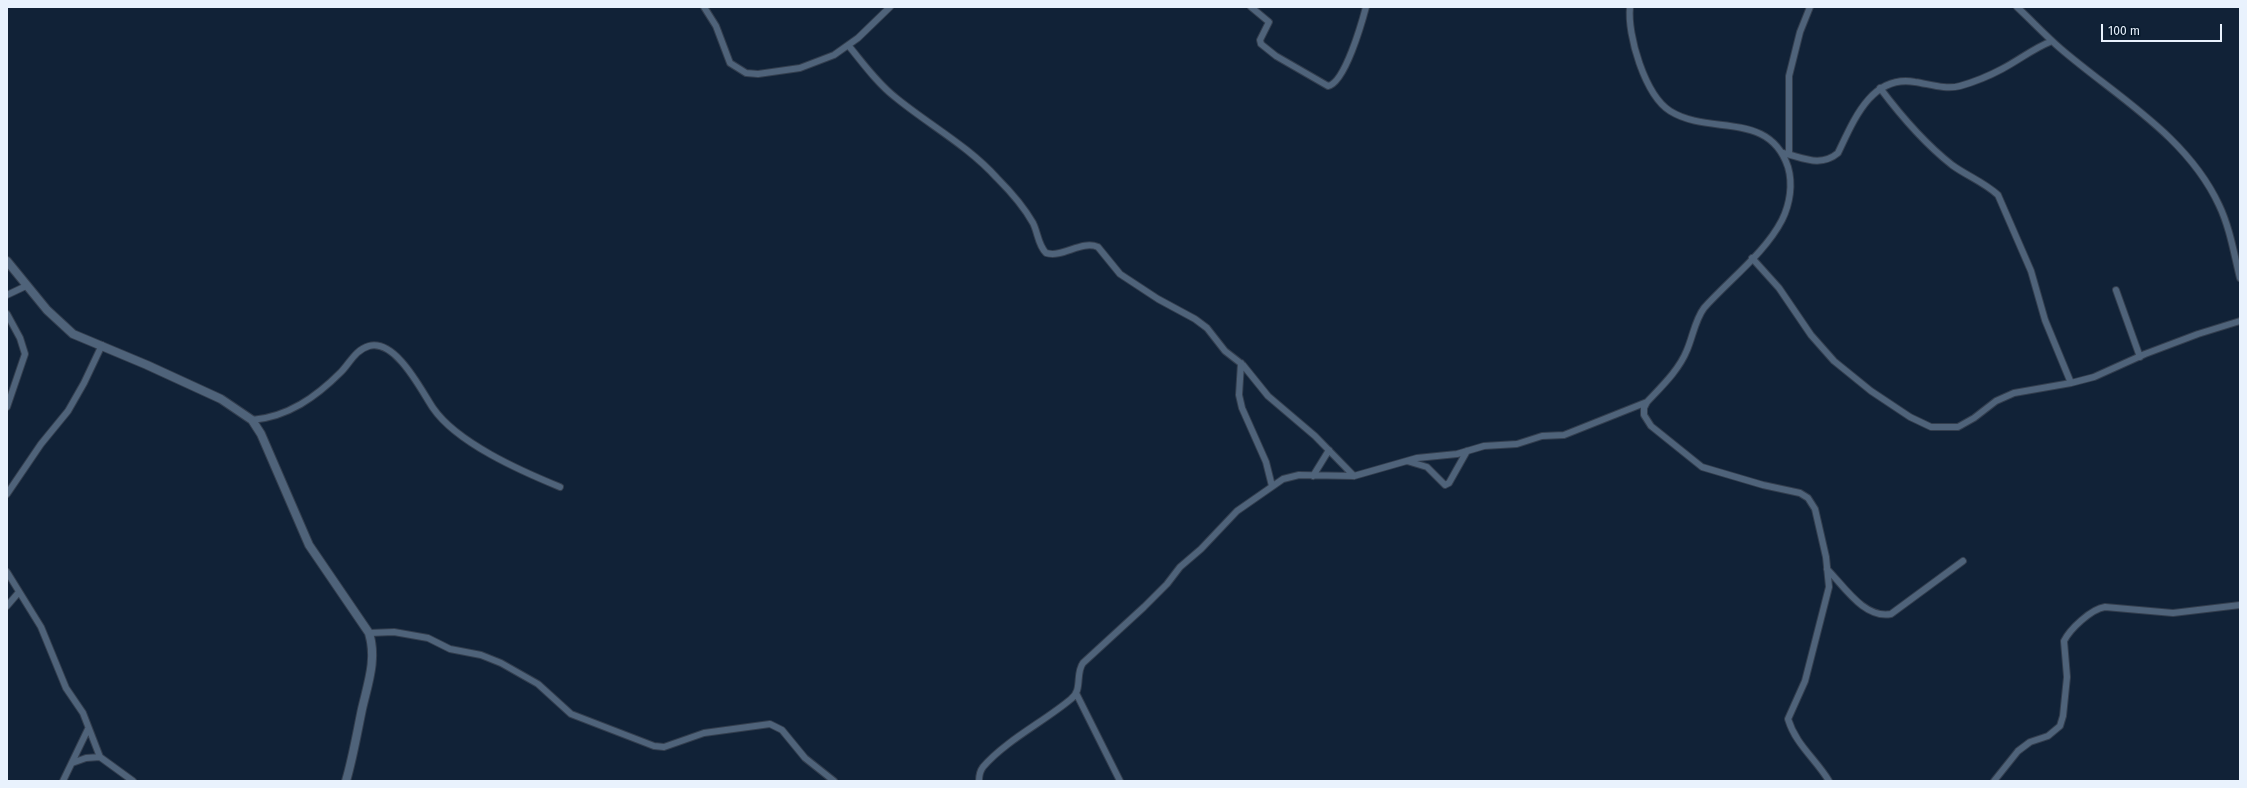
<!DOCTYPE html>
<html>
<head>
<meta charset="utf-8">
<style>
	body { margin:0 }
	#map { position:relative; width:2247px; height:788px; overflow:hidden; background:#112237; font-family:"Fira Sans",sans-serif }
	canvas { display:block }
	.frame { position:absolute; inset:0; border:8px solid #e9f2fd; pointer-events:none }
	.scale { position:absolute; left:2101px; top:24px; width:121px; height:18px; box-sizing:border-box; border:2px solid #e9f2fd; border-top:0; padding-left:5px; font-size:12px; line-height:14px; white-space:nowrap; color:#e9f2fd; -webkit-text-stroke:3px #07192c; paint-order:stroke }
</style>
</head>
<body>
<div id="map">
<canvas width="2247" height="788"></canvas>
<div class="frame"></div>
<div class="scale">100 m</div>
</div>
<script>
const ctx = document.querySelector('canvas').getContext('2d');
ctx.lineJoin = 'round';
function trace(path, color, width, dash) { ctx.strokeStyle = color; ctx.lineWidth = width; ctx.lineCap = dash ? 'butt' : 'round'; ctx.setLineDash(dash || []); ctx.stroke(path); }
const minor = new Path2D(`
	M704 7 716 26 730 63 746 73 758 74 800 68 834 55 858 38 890 7
	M1251 7 1269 22 1260 40 1261 44 1276 56 1328 86C1345 83 1362 22 1366 7
	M1630 7C1627 35 1645 95 1670 111 1710 136 1769 110 1788 167 1793 184 1790 204 1782 220 1765 253 1729 280 1704 308 1695 320 1693 336 1687 350 1679 370 1662 386 1647 402L1644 408V415L1651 426 1702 467 1763 485 1800 493 1808 498 1815 509 1826 557 1829 587 1805 681 1788 719C1796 745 1815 758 1829 781
	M2017 7C2032 21 2046 36 2061 49 2117 97 2187 136 2219 205 2230 228 2234 254 2240 278
	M848 45C863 63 877 83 895 97 929 125 967 145 997 178 1010 191 1024 207 1033 223 1038 233 1038 245 1046 253 1063 258 1081 240 1098 247L1120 274 1158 299 1195 319 1207 328 1225 351 1243 365 1268 396 1315 436 1354 476
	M1880 88C1901 116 1924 143 1952 165 1967 176 1984 182 1998 195L2031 271 2045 320 2071 383
	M1783 153C1802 157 1820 168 1838 153 1853 122 1871 74 1915 82 1929 84 1946 90 1960 86 1974 82 1989 76 2002 69 2021 59 2032 49 2052 41
	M1789 154V76L1800 32 1810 7
	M1752 258 1779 288 1811 335 1834 361 1871 391 1910 417 1931 427H1958L1974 418 1996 401 2014 393 2071 383 2094 377 2145 354 2198 334 2240 321
	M2116 290 2140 357
	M7 295 26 286
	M7 314 20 338 25 354 7 407
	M1241 363 1239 395 1242 408 1266 462 1272 486
	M252 420C288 417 316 397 341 372 350 363 355 350 369 346 396 339 421 390 433 408 457 443 521 471 560 487
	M1407 461 1427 467 1445 485 1449 483 1467 451
	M1313 476 1329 450
	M7 494 41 444 68 411 84 383 102 345
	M1827 569C1844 586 1864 619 1891 614L1963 561
	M7 572 41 627 66 688 83 713 100 757 133 781
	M7 606 19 592
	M369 633 394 632 428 638 450 649 481 655 501 663 538 684 571 714 654 746 664 747 704 733 770 724 782 730 805 758 834 781
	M1076 693 1120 781
	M72 763 86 758 100 757
	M63 781 88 729
	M979 781C979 776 980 771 983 767 1005 741 1045 721 1071 699 1083 690 1075 674 1083 663L1144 607 1167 584 1180 567 1201 549 1237 511 1283 479 1299 475 1354 476 1417 458 1457 454 1484 446 1517 444 1542 436 1564 435 1647 402
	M1994 781 2018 751 2030 742 2048 736 2060 726 2063 716 2067 677 2064 641C2070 629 2091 609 2105 607L2173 613 2240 605`);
const tertiary = new Path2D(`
	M7 261 47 310 73 334 147 365 221 399 252 420 261 434 309 545 369 633C377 659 368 683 362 709 357 733 353 757 346 781`);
trace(minor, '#333e4e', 8);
trace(tertiary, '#333e4e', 10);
trace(minor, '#4f637a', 6);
trace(tertiary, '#4f637a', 8);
</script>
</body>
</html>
